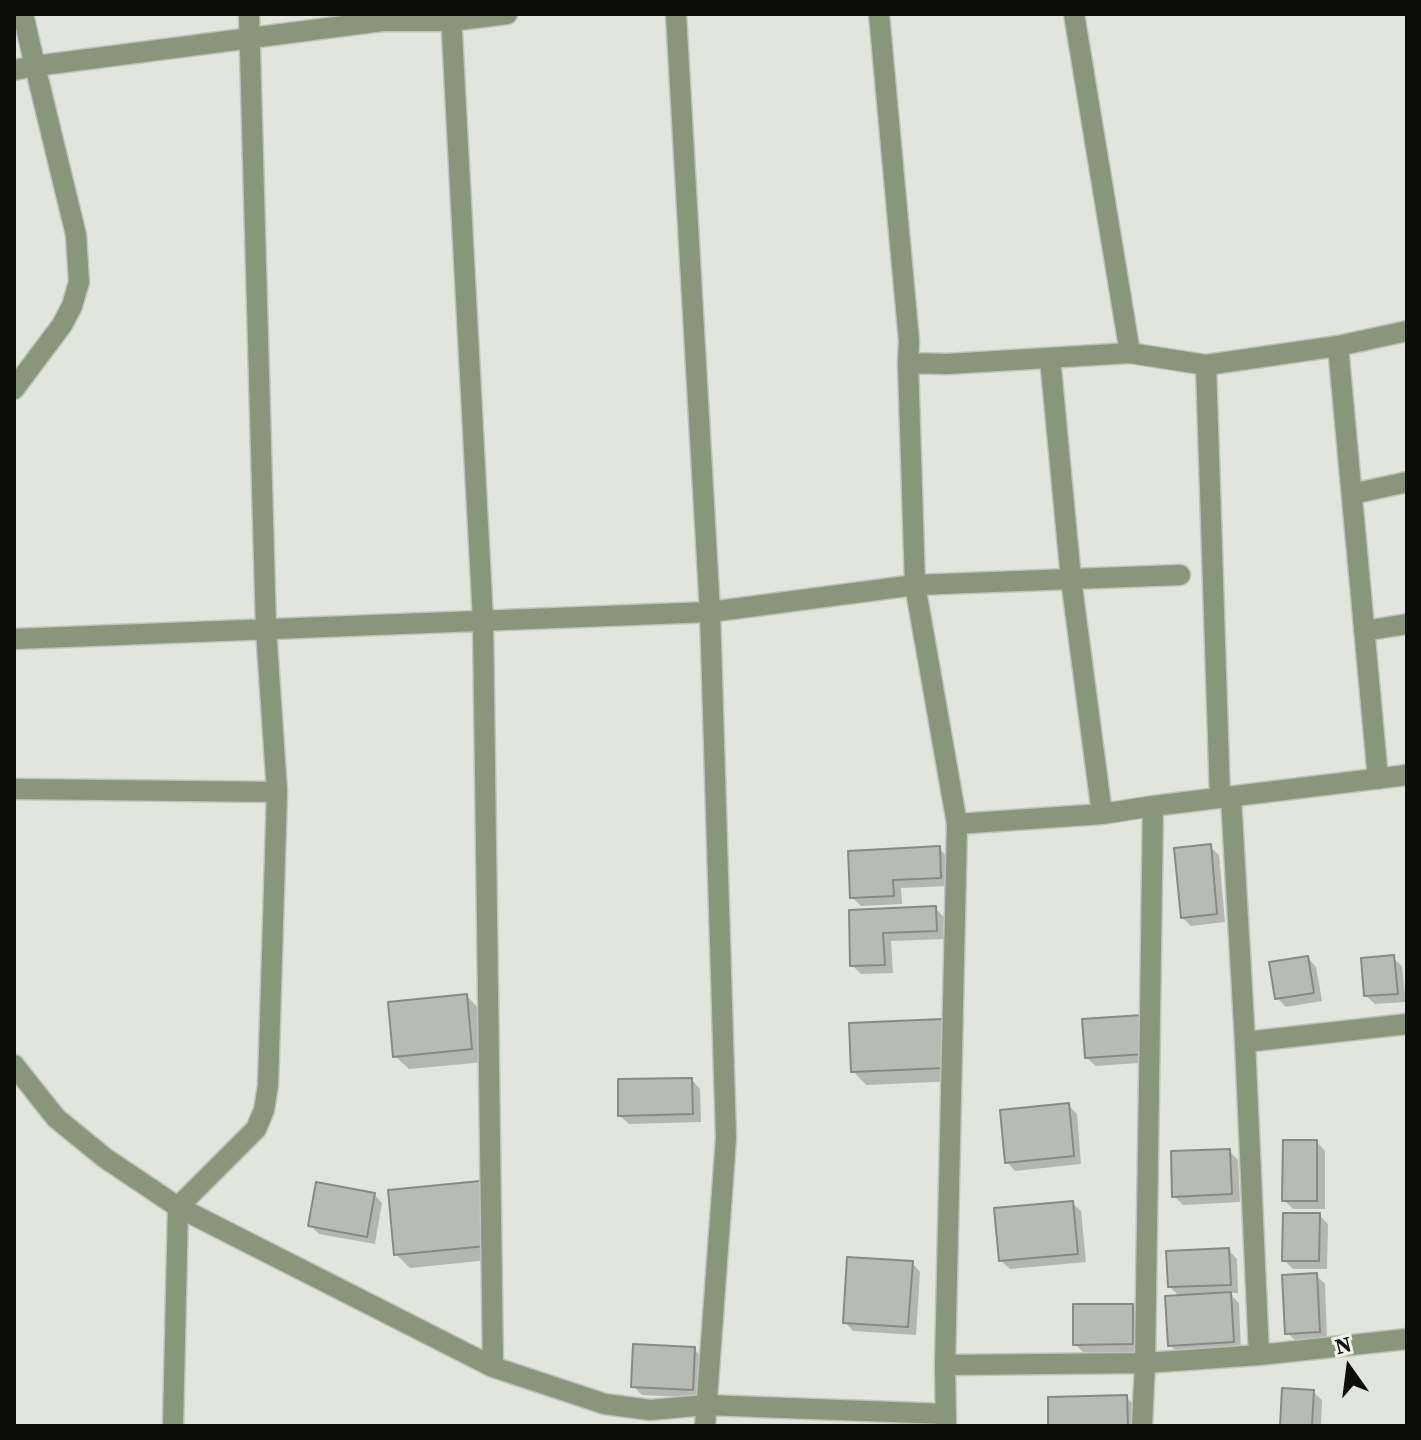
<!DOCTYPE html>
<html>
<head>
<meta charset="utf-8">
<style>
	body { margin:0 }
	#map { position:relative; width:1421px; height:1440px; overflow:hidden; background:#e1e5dc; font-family:"Source Serif 4",serif }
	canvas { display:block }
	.frame { position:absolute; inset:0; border:16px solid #0d0e0c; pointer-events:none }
	.north { position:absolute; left:1309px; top:1328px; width:80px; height:80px; -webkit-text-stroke:6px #eef2e9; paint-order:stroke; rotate:346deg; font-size:22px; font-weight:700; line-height:32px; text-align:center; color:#0d0e0c }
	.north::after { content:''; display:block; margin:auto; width:28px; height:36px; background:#0d0e0c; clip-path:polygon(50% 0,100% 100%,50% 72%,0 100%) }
</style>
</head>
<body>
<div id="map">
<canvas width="1421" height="1440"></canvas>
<div class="frame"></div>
<div class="north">N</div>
</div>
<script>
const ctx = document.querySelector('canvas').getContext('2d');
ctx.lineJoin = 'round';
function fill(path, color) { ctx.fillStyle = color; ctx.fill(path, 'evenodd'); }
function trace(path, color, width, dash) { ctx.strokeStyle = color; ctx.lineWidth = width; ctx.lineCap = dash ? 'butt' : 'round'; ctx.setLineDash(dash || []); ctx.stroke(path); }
const shadow = new Path2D(`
	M1210 847 1219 855 1225 922 1191 926 1182 917Z
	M939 848 947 857 949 886 901 888 902 904 861 906 852 897Z
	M935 908 944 917 945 939 891 941 893 973 861 974 852 965 851 912Z
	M1308 958 1316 967 1322 1001 1286 1007 1277 998Z
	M1393 958 1402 966 1405 995H1407V998L1405 996V1002L1375 1004 1366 996Z
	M467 996 480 1010 485 1062 409 1069 395 1056Z
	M1142 1017 1153 1062 1096 1066 1087 1058Z
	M942 1021 958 1081 866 1085 853 1071Z
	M692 1080 700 1089 701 1122 629 1124 620 1116Z
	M1068 1105 1077 1114 1081 1164 1015 1171 1007 1162Z
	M1317 1142 1325 1151V1209H1293L1284 1200Z
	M1229 1151 1238 1160 1240 1202 1183 1205 1174 1196Z
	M479 1183 492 1197 499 1259 410 1268 396 1254Z
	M374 1194 382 1203 375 1244 319 1234 310 1225Z
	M1072 1203 1081 1211 1086 1262 1010 1269 1001 1261Z
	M1319 1215 1328 1224 1327 1269H1293L1284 1260Z
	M1228 1250 1237 1259 1238 1293H1229L1239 1303 1241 1350 1179 1354 1170 1345 1181 1298 1170 1287Z
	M912 1263 920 1272 916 1335 853 1331 845 1322Z
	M1316 1275 1325 1284 1327 1340 1296 1341 1287 1333Z
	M1132 1306 1141 1314V1352L1084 1353 1075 1344Z
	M694 1349 703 1358 701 1398 642 1395 633 1386Z
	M1313 1392 1322 1400 1321 1426H1282Z
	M1126 1397 1140 1410V1426H1050Z`);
const building = new Path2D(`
	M1211 844 1217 914 1181 918 1174 848Z
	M940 846 941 878 893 880 894 896 850 898 848 851Z
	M936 906 937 931 883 933 885 965 850 966 849 910Z
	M1394 955 1398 994 1364 996 1361 958Z
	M1308 956 1314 993 1275 999 1269 962Z
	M467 994 472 1049 393 1057 388 1002Z
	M1142 1015 1145 1054 1085 1058 1082 1019Z
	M943 1019 945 1068 851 1072 849 1023Z
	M692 1078 693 1114 618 1116V1079Z
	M1069 1103 1074 1156 1005 1163 1000 1110Z
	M1283 1140H1317V1201H1282Z
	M1230 1149 1232 1194 1172 1197 1171 1151Z
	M480 1181 486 1246 394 1255 388 1190Z
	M316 1182 375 1193 367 1237 308 1226Z
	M1073 1201 1078 1254 999 1261 994 1208Z
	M1283 1213H1320L1319 1261H1282Z
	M1229 1248 1231 1285 1168 1287 1166 1251Z
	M847 1257 913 1261 908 1327 843 1323Z
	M1317 1273 1320 1332 1285 1334 1282 1275Z
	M1231 1292 1234 1342 1168 1346 1165 1296Z
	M1073 1304H1133V1344L1073 1345Z
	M633 1344 695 1347 693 1390 631 1387Z
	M1282 1388 1314 1390 1312 1426H1280Z
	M1127 1395 1128 1426H1048V1397Z`);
const street = new Path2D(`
	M249 14 266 629 277 792 268 1085 264 1110 256 1129 178 1207 493 1367 605 1404 650 1410 706 1405 946 1414
	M451 14 483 620 493 1367
	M676 14 710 612 726 1138 705 1426
	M879 14 909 341 908 363 915 585 957 824 945 1365 946 1426
	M1074 14 1130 353 1206 365 1338 346 1407 331
	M14 70 35 66 23 14
	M1338 346 1378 779
	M1050 358 1071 579 1180 575
	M908 363 947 364 1130 353
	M1206 365 1220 798
	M14 389 62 325 72 306 79 282 76 235 35 66 382 21H451L507 14
	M1352 494 1407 482
	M1364 631 1407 624
	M14 639 710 612 915 585 1071 579 1102 814 1153 806
	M14 789 277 792
	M1231 797 1245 1042 1407 1024
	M957 824 1102 814
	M1245 1042 1259 1355
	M14 1065 56 1118 105 1158 178 1207 173 1426
	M945 1365 1145 1363 1259 1355 1407 1339
	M1142 1426 1145 1363 1153 806 1407 775`);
fill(shadow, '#0003');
fill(building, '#b7bcb3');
trace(building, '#868a82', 2);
trace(street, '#bfc3bb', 23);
trace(street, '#89967c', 20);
</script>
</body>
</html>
